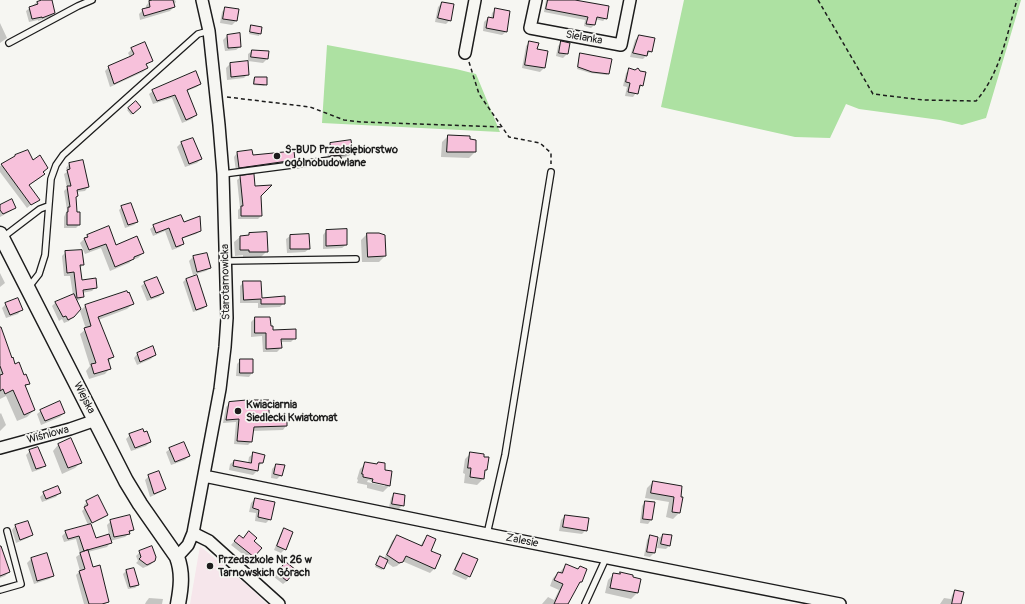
<!DOCTYPE html>
<html>
<head>
<meta charset="utf-8">
<style>
	body { margin:0 }
	canvas { display:block; background:#f6f6f2 }
</style>
</head>
<body>
<canvas width="1025" height="604"></canvas>
<script>
const ctx = document.querySelector('canvas').getContext('2d');
ctx.lineJoin = 'round';
function fill(path, color) { ctx.fillStyle = color; ctx.fill(path, 'evenodd'); }
function trace(path, color, width, dash) { ctx.strokeStyle = color; ctx.lineWidth = width; ctx.lineCap = dash ? 'butt' : 'round'; ctx.setLineDash(dash || []); ctx.stroke(path); }
function label(font, color, halo, rows, align = 'center') {
  ctx.font = font + ' Pangolin,sans-serif'; ctx.lineWidth = 3.5; ctx.setLineDash([]); ctx.textBaseline = 'middle'; ctx.strokeStyle = halo; ctx.fillStyle = color; for (const [text, x, y, turn = 0] of rows) {
    ctx.save(); ctx.translate(x, y); ctx.rotate((+turn || 0) * Math.PI / 180); ctx.textAlign = isNaN(turn) ? turn : align; if (halo) ctx.strokeText(text, 0, 0); ctx.fillText(text, 0, 0); ctx.restore();
  }
}
const built = new Path2D(`
	M200 546 248 586 267 604H190Z`);
const green = new Path2D(`
	M684 0H1021L986 118 962 125 940 120 859 109 846 104 830 138 795 137 661 107Z
	M327 45 456 69 476 74 500 132 322 123Z`);
const shadow = new Path2D(`
	M46 0H51L54 13 50 17 38 21V20L29 22 26 11 37 2Z
	M157 0H175L176 2 173 5 174 7 170 11 140 20 139 14 143 10 146 9V6L149 2Z
	M546 0H571L606 18 603 21 595 19 594 25 591 28 584 26 585 20 544 12Z
	M442 3 450 20 446 24 435 22 438 7Z
	M225 8 238 10 236 21 232 25 220 23 222 12Z
	M496 9 506 32 502 35 483 31 484 22 488 18 491 19 492 13Z
	M0 23 7 38 0 43Z
	M252 26 261 28 259 36 249 34Z
	M227 36 240 47 236 50 225 51 223 40Z
	M639 36 651 51 643 59 630 57 635 40Z
	M530 42 536 49 544 68 540 72 522 68 526 46Z
	M562 42 569 43 567 54 563 58 556 56 558 46Z
	M132 49 152 60 146 65 147 68 143 72 110 87 105 71 109 67 130 57 128 53Z
	M252 51 267 59 263 63 248 61V54Z
	M581 54 608 73 607 75 590 73 577 69 579 56Z
	M247 62 248 74 244 78 227 80 226 68 230 64Z
	M630 70 642 85 633 97 625 96 627 87 623 86 626 73Z
	M255 78 266 84 264 86 253 85V79Z
	M200 84 197 87 187 91 196 115 192 119 182 123 172 98 153 104 149 94 153 91Z
	M135 103 140 107 131 115 127 110Z
	M448 136 475 152 469 158 441 157 442 142Z
	M193 139 201 159 197 163 185 167 177 147 181 143Z
	M330 144 352 153 348 157 328 159 327 148Z
	M237 153 252 156 294 160 290 163 236 171 234 157Z
	M12 159 32 162 47 168 40 178 28 186 38 199 27 208 0 172V166Z
	M82 161 88 187 85 191 76 192V213L79 225 76 228H64V217L67 210 64 191 67 188 64 174 67 172 66 168 69 164Z
	M241 177 254 187 260 195 261 216 258 219H238V210L240 208 237 180Z
	M0 206 15 207 11 211 0 217Z
	M122 207 137 222 134 225 125 228 119 210Z
	M183 223 200 231 196 234 181 239 183 244 180 247 172 250 165 231 153 236 150 229 154 226Z
	M108 228 115 246 143 253 138 258 132 260 129 263 110 271 101 248 85 254 80 243 87 236Z
	M326 231 346 245 342 248 323 249V235Z
	M250 234 267 251 261 257 243 258V255L235 256 234 242 240 237 248 236Z
	M367 234 385 256 379 262H362L361 240Z
	M290 236 309 249 305 252 287 253 286 239Z
	M66 252 83 265 80 268 81 281 96 287 92 291 82 293 83 297 79 300 76 301 73 317 69 321 64 323 62 319 59 321 52 306 56 302 73 295 70 276H64L62 256Z
	M206 254 210 268 206 271 193 275 189 261 193 257Z
	M0 273 5 283 0 287Z
	M186 279 206 306 203 309 193 312 183 282Z
	M244 282 261 299 284 303 280 307 258 308V303H240V286Z
	M145 283 163 293 159 297 147 301 141 286Z
	M6 304 21 310 18 314 6 318 2 308Z
	M133 304 127 309 98 320 113 357 108 362 110 368 105 374 89 379 86 371 90 366 80 334 86 329 80 311 85 306Z
	M255 318H269L272 331 295 338 291 342H281V348L277 352H263L262 336 251 337V322Z
	M0 326 11 359 29 383 25 387 34 410 27 417 17 421 6 396 0 399Z
	M137 354 155 355 151 359 137 365 134 358Z
	M241 360 252 373 249 377 236 376 237 364Z
	M230 403 268 419 286 418V426L283 430 252 431 251 442 248 445 234 444 236 422 223 423 226 407Z
	M41 411 64 413 60 417 41 425 37 414Z
	M1 413 6 425 0 431V414Z
	M144 433 150 442 146 446 131 451 126 439 130 435Z
	M58 445 81 462 75 468 62 474 53 451Z
	M170 449 189 456 185 460 171 465 166 452Z
	M30 451 45 465 41 469 32 472 26 455Z
	M471 453 486 469 484 472 483 479 477 485 464 483 465 474 463 473 465 459Z
	M253 454 262 463 257 467V471L253 475 229 470 230 464 234 461 248 463 249 457Z
	M366 463 376 465 378 463 384 471 390 472 389 486 383 492 367 488V485L357 483 358 480 357 479 360 469ZM368 480 385 484V486L367 482Z
	M276 465 281 475 277 479 271 478 272 469Z
	M149 476 165 489 161 492 150 497 145 480Z
	M653 482 681 487 679 513 673 519 666 517 669 502 645 498 647 488Z
	M44 493H59L56 497 42 502 40 497Z
	M394 494 403 505 399 509 389 507 391 498Z
	M255 499 270 519 266 523 255 521 256 513 249 512 251 503Z
	M87 502 107 515 103 518 90 524 95 539 109 535 107 525 111 521 133 530 125 537 110 541V543L107 547 88 552 92 568 108 601 105 604H84L76 575 80 571 76 557 80 554 76 539 64 542 62 536 66 532 88 525 82 511 85 508 84 505Z
	M645 502 653 503 651 520 648 524 640 523 642 506Z
	M565 516 586 530 582 534 559 531 561 520Z
	M27 522 32 534 28 538 16 543 12 530 15 526Z
	M284 529 285 549 281 553 274 550 281 533Z
	M663 535 670 545 666 549 657 548 659 538Z
	M239 536 243 539 253 541 254 557 250 560 231 545Z
	M397 536 420 547 423 541 428 536 430 551 440 556 434 569 430 573 402 561 397 566 393 567 386 562 382 570 375 567 380 558 384 559 392 541Z
	M650 536 657 538 654 553 650 557 644 556 647 540Z
	M0 546 9 572 5 576 0 578Z
	M140 552 155 561 150 565 143 568 136 563 138 561 136 556Z
	M47 554 53 576 49 579 34 584 27 563 31 559Z
	M463 554 469 576 466 580 452 574 459 558Z
	M566 565 577 570 580 567 581 582 576 587 567 604H542L548 597 554 600 559 590 550 586 553 578 558 573H559Z
	M282 567 287 581 283 584 274 577Z
	M133 569 138 585 135 588 128 589 123 574 126 571Z
	M614 574 619 575 620 574 637 593 631 599 605 593 608 580Z
	M956 591 960 604H940L944 598 951 599 952 595Z
	M149 598 163 599 162 604H145L146 602Z`);
const building = new Path2D(`
	M42 0H52L55 13 42 18V17L32 19 29 7 38 4 37 2Z
	M153 0H173L175 7 144 16 142 9 150 7 149 1Z
	M548 0H575L609 6 607 19 597 17 595 25 586 24 588 17 546 9Z
	M442 2 454 4 451 21 438 18Z
	M225 7 239 9 237 21 223 19Z
	M495 8 510 11 507 32 486 28 488 17 493 18Z
	M251 25 262 27 261 34 250 32Z
	M240 33 241 47 228 48 227 35Z
	M639 35 655 38 652 52 648 51 647 56 633 53Z
	M529 41 539 43 537 49 548 51 545 68 525 65Z
	M561 41 570 43 568 54 559 53Z
	M145 42 153 61 146 64 148 68 114 84 108 66 131 56 134 54 131 48Z
	M252 50 269 51 268 59 251 57Z
	M580 53 612 59 609 74 592 72 578 67Z
	M248 61 249 75 231 77 230 63Z
	M629 68 635 70 638 68 640 71 646 72 643 86 640 85 638 94 628 92 630 83 626 82Z
	M196 71 201 84 187 90 197 115 186 120 175 95 157 101 152 90Z
	M255 77H267V85L254 84Z
	M136 101 141 107 133 114 128 108Z
	M448 135 470 136V139L476 140V152H447Z
	M193 138 202 159 189 164 181 142Z
	M351 140 353 154 331 156 330 143Z
	M28 150 33 160 40 155 48 168 43 172 45 174 29 185 40 200 31 205 1 164 15 156V155Z
	M252 150 253 155 294 151 295 160 239 168 237 152Z
	M83 160 89 187 77 190 78 196 76 197 77 212H80V225H67V212H68V207H70L67 186H71L67 170 70 169 69 163Z
	M254 174 255 186 272 185 261 196 262 216H241V206H243L240 176Z
	M12 199 16 208 3 214 0 210V205Z
	M131 203 138 222 128 225 121 206Z
	M181 215 184 222 200 216 201 231 182 238 184 244 176 247 169 228 156 233 153 225Z
	M109 226 116 245 137 236 144 253 134 257V259L115 267 106 244 89 250 84 238 88 237 87 235Z
	M347 229V245L326 246V230Z
	M267 232 268 252H249V250H240V236L249 235V233Z
	M367 233H379L385 235 386 256 368 257Z
	M309 234 310 249H290V235Z
	M82 250 84 265H80L82 280 96 278 97 288 83 290 84 297 77 298 74 272 67 273 65 251Z
	M207 253 211 268 197 272 193 256Z
	M197 275 207 306 196 310 186 279Z
	M157 277 164 293 151 298 144 282Z
	M243 281H261L262 298 285 296V304H261V299L244 300Z
	M127 291 128 293 129 292 134 304 98 317 114 357 108 359 111 369 94 374 91 364 96 363 84 328 91 326 85 305Z
	M74 294 81 309 74 317 68 320 66 316 63 317 55 302Z
	M18 298 23 310 10 315 5 303Z
	M255 317H270L271 326H273V330L296 329V339H281L282 348 266 349V333H255Z
	M0 327H1L12 358 13 357 15 364 19 362 24 375 26 374 30 384 25 385 35 410 24 415 13 390 5 394 3 389 0 391V375L3 374 0 366Z
	M153 346 156 355 140 362 137 353Z
	M240 359H253V373H240Z
	M247 400H269V418L287 417V426L254 427 252 442 237 441 239 419 226 420 229 402Z
	M60 401 65 413 45 421 40 410Z
	M143 429 144 432 147 431 151 442 135 448 129 434Z
	M71 438 82 463 68 468 58 444Z
	M184 442 190 456 175 462 169 448Z
	M38 447 46 466 36 469 29 450Z
	M253 452 265 455 263 463H259L258 471 233 466 234 460 251 463Z
	M470 452 484 454V457H489L487 470H485L484 479 470 477 471 468H468Z
	M365 462 377 464 378 462 385 463V470L392 471 390 486 372 482 373 479 363 477V474H362Z
	M276 464 285 465 282 476 274 474Z
	M159 471 166 489 154 494 148 475Z
	M653 481 682 486 681 497H683L680 513 672 512 674 497 651 493Z
	M58 486 61 493 46 499 43 492Z
	M394 493 405 495 404 506 392 504Z
	M98 495 108 515 92 523 84 507 88 505 86 501Z
	M255 498 275 502 271 520 258 517 259 510 253 508Z
	M645 501 655 502 652 520 643 519Z
	M130 515 134 530 129 531 130 534 114 537 110 520Z
	M565 515 589 518 587 531 563 527Z
	M28 521 33 535 20 540 15 525Z
	M91 524 96 538 109 534 112 543 84 551 79 536 68 539 65 531Z
	M284 528 293 532 286 550 277 546Z
	M249 531 257 538 254 541 262 548 254 557 234 541 239 535 243 538Z
	M663 534 672 535 670 546 661 544Z
	M397 535 422 546 427 535 436 539 431 551 441 555 435 569 406 556 403 562 399 563 387 555Z
	M650 535 658 537 655 553 647 552Z
	M0 546H1L10 572 0 576Z
	M152 546 156 557 155 561 147 565 139 559 141 557 139 551Z
	M88 550 93 567 100 565 109 602 102 604H89L79 571 85 569 80 553Z
	M47 553 54 576 37 581 31 558Z
	M463 553 478 559 470 577 455 570Z
	M380 556 388 560 384 569 376 565Z
	M286 562 296 570 287 581 277 573Z
	M566 564 578 569 580 566 587 569 582 582H580L568 604H554L563 584 554 580 558 572 562 573Z
	M134 568 139 585 130 587 126 570Z
	M620 572 633 575V577L641 579 638 593 610 588 613 573 620 574Z
	M955 590 964 592 961 604H952Z`);
const path = new Path2D(`
	M818 0 873 94 923 100 976 101C1000 74 1007 34 1017 0
	M469 62 479 94 509 137 540 143 551 153V164
	M227 97 310 107 344 120 361 122 502 127`);
const service = new Path2D(`
	M9 43 78 6 92 0
	M223 174 338 159
	M2 238 40 209 48 206
	M226 261 356 259
	M28 288 39 274 45 255 51 179 56 165 63 155 198 34 209 31
	M487 534 505 455 551 172
	M0 590 21 584 7 531
	M585 604 606 558`);
const minor = new Path2D(`
	M536 0 530 28 621 45 630 0
	M465 53 475 0
	M0 448 70 429 96 420
	M204 476 487 534 840 604
	M193 533 209 541 279 604
	M177 557 188 545 193 533 220 389 225 347 227 318 223 174 219 125 209 31 202 0`);
const tertiary = new Path2D(`
	M0 234 126 481 140 504 177 557C183 573 181 588 178 604`);
const markers = [
	[277,156,4,"#1c1c1c"],
	[238,411,4,"#1c1c1c"],
	[210,566,4,"#1c1c1c"]
];
const streetNames = [
	["Sielanka",584,38,10],
	["Starotarnowicka",226,282,-91],
	["Wiejska",84,398,63],
	["Wiśniowa",48,435,-15],
	["Zalesie",522,541,11]
];
const poiNames = [
	["S-BUD Przedsiębiorstwo",285,150],
	["ogólnobudowlane",285,163],
	["Kwiaciarnia",246,405],
	["Siedlecki Kwiatomat",246,418],
	["Przedszkole Nr 26 w",218,560],
	["Tarnowskich Górach",218,573]
];
fill(built, '#f6e6eb');
fill(green, '#ade1a2');
fill(shadow, '#0003');
fill(building, '#f7c1db');
trace(building, '#1c1c1c', 1);
trace(service, '#1c1c1c', 8);
trace(minor, '#1c1c1c', 14);
trace(tertiary, '#1c1c1c', 17);
trace(path, '#1c1c1c', 1.5, [4, 3]);
trace(service, '#f6f6f2', 5.5);
trace(minor, '#f6f6f2', 11);
trace(tertiary, '#f6f6f2', 14);
for (const [x, y, r, color] of markers) { const dot = new Path2D(); dot.arc(x, y, r, 0, 2 * Math.PI); ctx.fillStyle = color; ctx.fill(dot); trace(dot, '#f6f6f2', 1.5); }
label('11px', '#1c1c1c', '#f6f6f2', streetNames);
label('bold 11px', '#1c1c1c', '#f6f6f2', poiNames, 'left');
</script>
</body>
</html>
